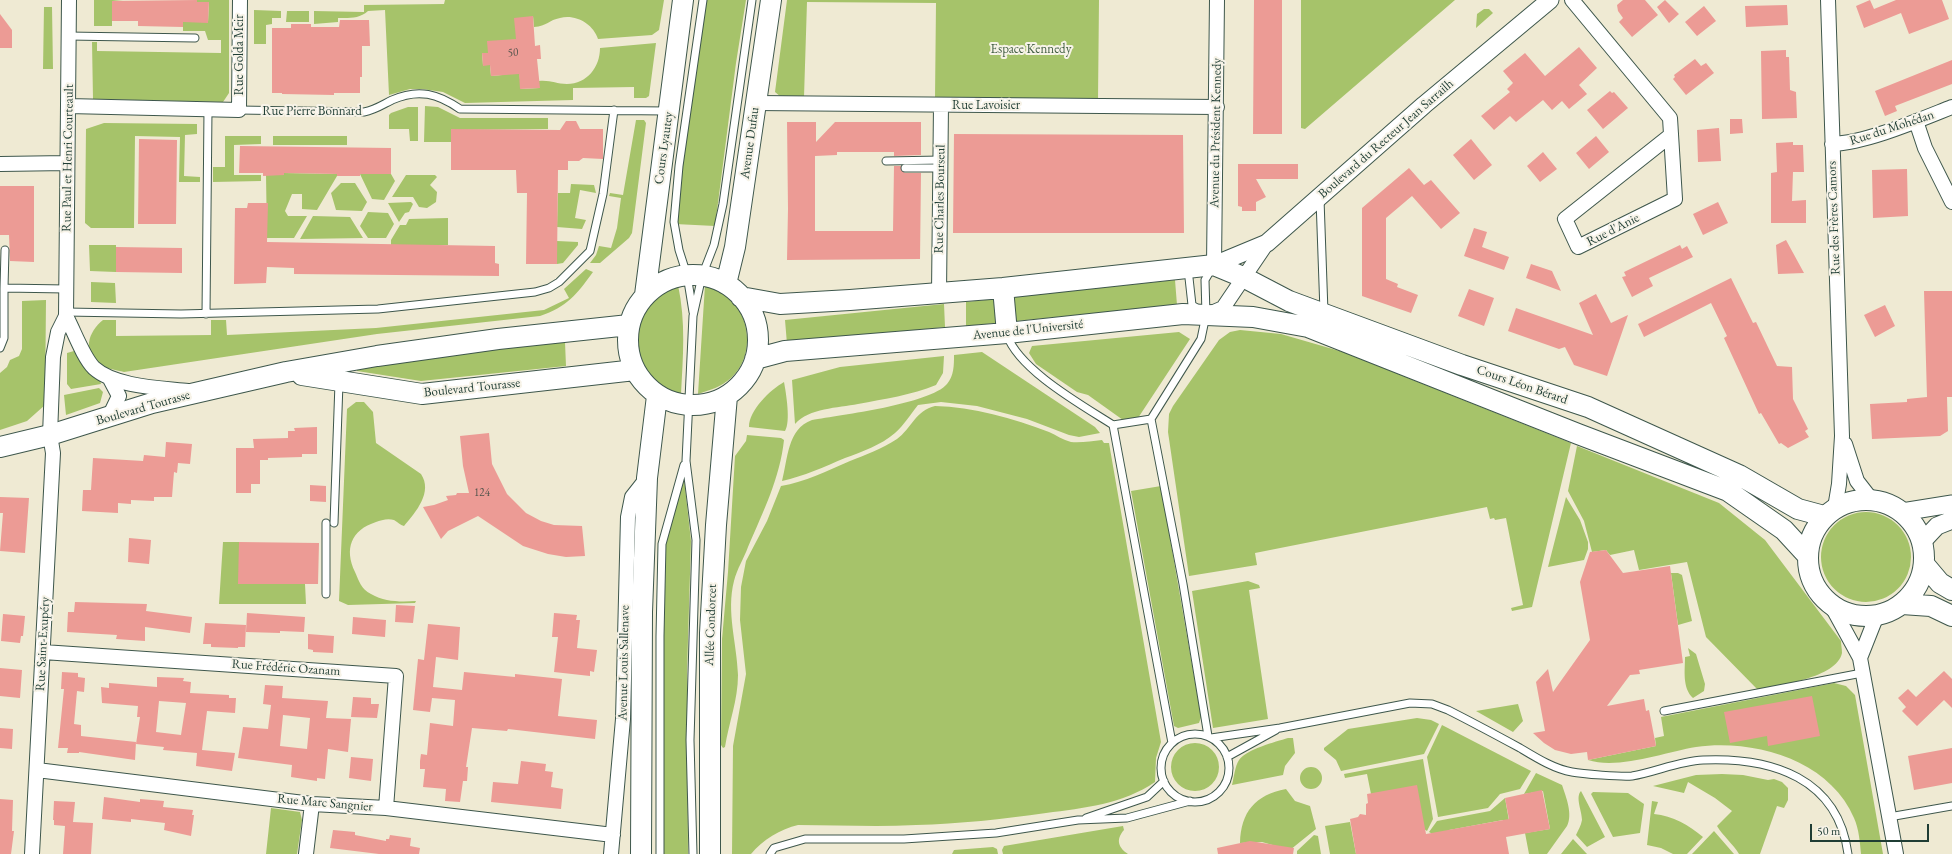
<!DOCTYPE html>
<html>
<head>
<meta charset="utf-8">
<style>
	body { margin:0 }
	#map { position:relative; width:1952px; height:854px; overflow:hidden; background:#efead3; font-family:"EB Garamond",serif }
	canvas { display:block }
	.scale { position:absolute; left:1810px; top:824px; width:119px; height:18px; box-sizing:border-box; border:2px solid #1f3d34; border-top:0; padding-left:5px; font-size:12px; line-height:14px; white-space:nowrap; color:#1f3d34; -webkit-text-stroke:3px #f7f3e8; paint-order:stroke }
</style>
</head>
<body>
<div id="map">
<canvas width="1952" height="854"></canvas>
<div class="scale">50 m</div>
</div>
<script>
const ctx = document.querySelector('canvas').getContext('2d');
ctx.lineJoin = 'round';
function fill(path, color) { ctx.fillStyle = color; ctx.fill(path, 'evenodd'); }
function trace(path, color, width, dash) { ctx.strokeStyle = color; ctx.lineWidth = width; ctx.lineCap = dash ? 'butt' : 'round'; ctx.setLineDash(dash || []); ctx.stroke(path); }
function label(font, color, halo, rows, align = 'center') {
  ctx.font = font + ' "EB Garamond",serif'; ctx.lineWidth = 4; ctx.setLineDash([]); ctx.textBaseline = 'middle'; ctx.strokeStyle = halo; ctx.fillStyle = color; for (const [text, x, y, turn = 0] of rows) {
    ctx.save(); ctx.translate(x, y); ctx.rotate((+turn || 0) * Math.PI / 180); ctx.textAlign = isNaN(turn) ? turn : align; if (halo) ctx.strokeText(text, 0, 0); ctx.fillText(text, 0, 0); ctx.restore();
  }
}
const green = new Path2D(`
	M94 0H123L112 1V26H94Z
	M197 0H229V93L223 102 93 99 92 42H97V51L221 53V40H208L205 31H183V22H208L209 2H197Z
	M445 0H664L659 30 652 35 598 39C593 24 576 14 560 18 549 20 547 26 534 27L533 16 516 41 488 53H482L483 65H490L491 76 502 75V71L519 70 521 89 539 88V81C551 80 556 84 567 84 587 84 600 67 600 48L656 43 649 96 646 98H634V87L573 88V100L465 103 443 92 422 89H410L389 95 385 10 368 11C359 19 349 18 338 18V22L314 24V11L364 12V5L444 4Z
	M705 0H746L736 63 715 226 675 224Z
	M787 0H1099L1098 99 935 98 936 3 807 2 804 97H781L775 92Z
	M1301 0H1455L1305 129 1301 128Z
	M44 7H52L53 69H43Z
	M1484 9H1489L1493 13 1476 28 1477 14Z
	M254 10 281 11V18H272V24L266 25V44H254Z
	M287 11H309V22H286Z
	M425 106 438 107 460 118H548V129L451 130V142H424Z
	M408 107H418V141H410L409 129H389V115L391 113Z
	M636 120H644L646 123 632 233 629 238 600 263H590L596 255 599 246 611 248 617 228 621 198 609 196 610 193 623 195Z
	M104 123 197 124V134L185 135 184 176 200 177V182H179L180 137 135 136 134 228H91L85 223 86 129Z
	M225 136H261V144L234 145V175H261V181L213 182V167H225Z
	M273 136H347V145H273Z
	M284 173 337 174V176L317 210 302 209V194H292L285 211 288 216H307L294 238H267L266 175H284Z
	M360 174H391L395 181 384 200 372 199Z
	M406 175H435L437 177 430 185 437 192 436 202 427 208 419 207 413 197H392Z
	M341 183H355L367 202 362 211 336 210 331 193Z
	M571 184 594 185 596 193 580 190 575 218 586 220 582 229 557 227 558 193H570Z
	M411 202 413 204 409 212 405 213 399 222 388 203Z
	M368 212 388 213 394 224 386 238H368L360 226Z
	M313 216 350 217 363 238 300 239Z
	M448 218V245H391V240L400 225H406L409 219Z
	M557 241 578 242V245L563 263 557 264Z
	M89 245H116V272L90 271Z
	M586 269 593 272C577 294 567 307 540 316L377 334 124 372C117 370 107 369 100 365 82 352 88 332 103 320H116V336L211 335V320H226L227 335 376 328 544 310 569 298 564 289Z
	M1175 280 1177 305 966 326V302Z
	M91 282 115 283 116 303 91 302Z
	M678 285C686 322 683 357 681 394 671 393 661 386 654 380 621 349 635 297 678 285Z
	M705 285C746 293 762 350 731 378 721 387 710 390 698 394Z
	M46 300 45 405 27 421 0 430V373L7 367 10 360 19 356 22 349V301Z
	M944 304 945 327 787 344 785 320Z
	M1240 330 1281 334 1343 352 1571 443 1532 607 1512 611 1511 608 1523 605 1506 518 1495 520 1494 518 1490 519 1487 507 1255 553 1257 565 1189 576 1168 432 1169 414 1173 406 1219 340 1230 332Z
	M1179 332 1190 339 1138 418 1123 420 1088 395 1077 392 1036 364 1029 353 1032 346Z
	M565 342 566 366 421 381 357 371V364Z
	M74 351 85 369 100 380 101 384 71 389 67 384V353Z
	M982 352 1095 427 1100 433 1079 437 1069 435 1027 419 977 406 941 402 918 405C910 415 904 425 895 433 881 445 862 452 845 458 824 467 804 476 782 481 788 459 787 429 812 420 841 415 930 404 947 384 954 376 954 365 954 355Z
	M944 356 943 373 936 385C912 395 884 399 858 404 838 408 809 408 795 424L792 380 840 367Z
	M784 382C786 393 791 422 785 431L749 427C749 410 770 390 784 382Z
	M99 388 103 392 100 403 66 415 64 395Z
	M356 402H364L373 412 376 443 421 474C433 492 416 512 404 526 400 525 398 522 394 520 388 518 381 520 376 522 351 530 344 549 355 572 359 581 361 589 371 594 385 602 400 602 416 601L415 603 348 605 339 601 347 409Z
	M935 406C973 407 1013 418 1049 432 1056 435 1063 440 1071 442 1081 443 1092 441 1102 440L1104 443H1109L1161 742 1156 758 1155 782C1123 804 1084 808 1046 813 1003 819 959 824 916 825 876 827 837 825 798 825 781 829 762 840 751 854H732L733 746 746 674 740 620 741 587 746 561 767 521 781 486C805 482 827 471 850 461 865 455 882 449 897 439 911 429 916 410 935 406Z
	M747 435 781 438 784 440C780 478 763 512 748 547 744 558 737 569 734 581 726 612 737 643 738 675 738 700 729 722 725 747L723 748 721 745 722 639 728 572 735 456 746 441Z
	M1577 446 1719 503 1765 540 1841 641C1841 645 1842 649 1842 653 1837 678 1778 685 1758 690L1706 637 1687 562 1639 570 1634 550 1610 555 1606 550 1592 552 1584 521 1568 491Z
	M684 478 691 541 687 672 688 854H664L663 674 666 544Z
	M1161 486 1201 717 1199 723 1178 728 1174 726 1131 491Z
	M1566 497 1580 520 1588 542V549L1584 560 1548 567Z
	M1821 557a45 45 0 1 1 90 0a45 45 0 1 1-90 0Z
	M223 542H239V584H305L306 604H219Z
	M1671 573H1678L1682 575 1692 621 1678 625Z
	M1248 581 1259 585 1260 588 1249 590 1268 719 1213 728 1192 591Z
	M1688 648 1696 654 1705 684 1704 691 1693 698C1682 688 1685 670 1685 657L1690 656Z
	M1834 683 1846 686 1855 695 1883 854H1861C1860 843 1859 829 1854 818 1829 760 1755 739 1696 747 1665 752 1618 770 1588 760L1656 746 1655 738 1664 736 1661 717Z
	M1518 704 1523 721 1513 732 1476 711Z
	M1417 718 1431 720 1439 724 1424 754 1341 771 1336 760 1324 750V748L1348 729Z
	M1442 725 1531 771 1520 789 1500 794 1488 808 1438 817 1427 757Z
	M1288 738H1293L1295 753 1285 766 1283 775 1232 785C1234 777 1235 766 1239 760 1247 749 1275 742 1288 738Z
	M1171 767a24 24 0 1 1 48 0a24 24 0 1 1-48 0Z
	M1423 759 1433 819 1427 831 1371 794 1367 774 1345 778 1344 774Z
	M1300 778a11 11 0 1 1 22 0a11 11 0 1 1-22 0Z
	M1536 773 1562 785C1566 797 1573 814 1567 826L1547 854H1529L1525 833 1550 829 1543 791 1524 794Z
	M1722 774 1743 775 1768 780 1774 779 1782 782 1788 788V800L1784 808 1777 806 1760 854H1739C1733 844 1723 836 1717 826L1732 811 1715 798 1688 782 1684 793 1653 786 1696 775Z
	M1286 789 1295 801 1310 806 1316 829 1290 850 1262 842 1240 843C1241 812 1255 795 1286 789Z
	M1581 791 1605 837 1587 847 1576 835C1578 830 1581 826 1582 820 1582 811 1575 797 1581 791Z
	M1593 792 1628 793 1644 804 1640 833 1613 837 1591 794Z
	M1505 798 1509 821 1503 822V820L1449 830 1440 838 1429 832 1437 821 1490 811Z
	M1652 801 1658 802 1654 814C1673 816 1689 825 1703 837L1687 854H1673L1661 848 1647 845Z
	M271 808 300 812 302 820 297 854H266Z
	M1350 822 1356 854H1330L1325 826Z
	M1123 826 1124 830C1115 840 1119 848 1128 854H1003L1002 850 1004 846Z
	M1714 831 1734 854H1692Z
	M1314 835 1318 836 1321 854H1297V851Z
	M1573 839 1587 854H1561Z
	M993 847 997 849 998 854H952L954 850Z`);
const building = new Path2D(`
	M197 0V2H209L208 23 183 22V27L138 26V21H112V1Z
	M1254 0H1282V134H1253Z
	M1623 0H1645L1658 15 1632 37 1619 22 1623 18 1618 11 1617 5Z
	M1665 0 1679 14 1669 23 1657 7Z
	M1870 0 1874 9 1896 0H1942L1949 19 1909 34 1901 13 1864 28 1856 6Z
	M1787 5 1788 25 1746 27 1745 6Z
	M1704 6 1716 21 1697 36 1685 22Z
	M0 14 12 30V48H0Z
	M533 16 535 46 540 45 541 59H537L540 88 520 89 519 74 491 76 490 65 483 66 482 53H488L487 41 516 39 514 18Z
	M340 20H369L370 46H362V77H360V93H334V95L282 94V93H272V28H291V24H311V27H339Z
	M1579 47 1597 68 1579 85 1587 94 1569 109 1562 101 1552 110 1543 100 1516 122 1510 116 1494 130 1481 116 1510 92 1507 89 1513 83 1503 71 1525 53 1545 76Z
	M1786 50V57H1789L1790 90 1796 92 1797 118 1762 119 1761 51Z
	M1695 59 1701 66 1706 63 1714 73 1686 95 1673 79 1675 77 1674 75Z
	M1952 60V84L1895 106 1897 111 1885 116 1875 91Z
	M1610 91 1612 93 1614 92 1628 108 1603 129 1587 110Z
	M1730 119H1742L1743 133 1730 134Z
	M566 121H576L580 129H603V159L583 158 579 161H568V170H558L557 264H526L527 193H517L516 170H451V129L560 130Z
	M787 122H816V142L835 122H921V155L894 156V152H837V155L815 156V231H893L894 166H901V170L905 173H921L920 259 787 260 788 209Z
	M1719 128 1721 161 1698 162 1697 130Z
	M954 134 1183 135 1184 233H953Z
	M1596 136 1609 152 1589 169 1576 153Z
	M139 139 177 140 176 224H138Z
	M1471 139 1492 165 1474 180 1453 155Z
	M1793 142V145H1803L1804 172H1793L1792 201 1806 200V223H1771V173L1777 172 1776 143Z
	M240 146 391 148V174H360V176H337V174L284 173V175L263 176V173H239Z
	M1543 152 1557 169 1540 182 1527 166Z
	M1238 164H1298V179H1256L1266 197 1256 202V211H1242V207L1238 206Z
	M1409 168 1424 185 1431 180 1460 213 1441 229 1412 196 1386 218V279L1398 284 1397 287 1418 295 1411 313 1362 296V208Z
	M1907 169 1908 216 1873 218 1872 170Z
	M0 186H34V262L10 261 9 235H0Z
	M1718 202 1728 223 1703 235 1693 214Z
	M248 203H268L267 242 495 246V263L499 264V276L294 274V268L267 267 266 283 234 284 235 208H247Z
	M1474 228 1487 232 1482 247 1509 257 1504 270 1464 256Z
	M1786 240 1804 273 1778 274 1776 245Z
	M1680 245 1682 249 1687 246 1693 257 1649 278 1653 286 1632 297 1622 277 1626 276 1624 272Z
	M116 247 182 248V273L116 272Z
	M1531 264 1552 271 1561 291 1526 278Z
	M1731 278 1753 323 1756 322 1777 366 1792 367 1793 399 1808 429 1805 431 1809 437 1788 448 1781 443 1779 444 1761 413 1759 414 1724 338 1727 336 1711 303 1644 337 1638 324Z
	M1469 289 1494 298 1484 326 1458 316Z
	M1924 291H1952V397H1947L1948 431 1940 436 1872 439 1870 404 1907 402V399L1927 397Z
	M1596 294 1611 323 1628 315 1607 376 1574 365 1565 347 1559 349 1508 331 1516 308 1593 335 1579 303Z
	M1885 305 1895 326 1875 337 1864 315Z
	M317 427V454H302V457L268 458V460H260V484H251V493H236V448H254L253 439 288 438V431H295L294 428Z
	M489 433 492 464 507 494 526 513 541 521 554 525 582 526 585 556 566 557 548 554 523 546 478 516 448 531 441 539 423 507 434 505 448 500 446 496 456 495 457 493H469L463 466 460 436Z
	M166 442 192 444 190 464 178 463 177 473 174 472 172 497H154V501L131 500V504L118 503V513L82 511 83 490H91L93 458 143 461 144 455 165 457Z
	M310 485 326 486V502L310 501Z
	M0 497 29 498 25 553 0 551 3 513H0Z
	M129 538 151 540 149 564 128 562Z
	M239 542 319 543 318 584H238Z
	M1606 550 1623 573 1670 566 1683 663 1639 670 1640 674 1630 675 1607 706 1644 699 1646 711 1649 710 1656 746 1588 760 1587 752 1571 754 1555 750 1544 743 1533 733 1545 731 1536 682 1548 669 1553 692 1590 640 1580 582 1590 552Z
	M75 602 147 604 146 611 192 617 190 633 145 627V641L116 639 117 635 67 632 68 612H74Z
	M396 605 415 606 413 623 395 622Z
	M247 613 305 617 304 632 280 631V633L246 632Z
	M554 613 577 615 576 620H580L577 648 597 650 594 672 590 671V676L554 672 558 637H552Z
	M3 614 25 616 23 636H21L20 643 1 641Z
	M353 617 386 620 385 637 352 634Z
	M205 623 246 625 245 647H238V648L211 647V644H203Z
	M428 624 460 627 458 660 436 657 433 687 462 690 464 672 515 677V674L562 679 558 716 597 720 595 739 508 729 507 731 472 728 466 767H468L467 781H463L460 802 445 801 446 789 423 787 425 769H420V761L421 754 427 755 430 723 453 726 455 700 432 698 430 712 413 710 418 659 424 660Z
	M308 634 334 636 333 653 313 652V650L308 649Z
	M0 668 22 670 20 698 0 696Z
	M1944 671 1952 679V708L1944 700 1917 726 1902 711 1906 707 1898 698 1908 689 1916 697Z
	M62 672 78 673V677L85 678 84 692 77 691 74 724 81 725V736L136 742 135 760 79 752V753H67L68 748H58L64 689H61Z
	M157 677 184 678 183 681 191 682 190 693 229 695V698H236L235 713 207 711 202 750 235 753 232 771 196 766 197 753 163 750 164 747 136 744 140 717H137L138 706 102 703 101 687 109 688V683L157 687ZM159 701 186 703 181 735 156 732Z
	M265 685 283 686 282 698 328 701 326 718 351 719 348 752 328 749 325 779 317 778V781L291 777 292 765 238 758 243 727 268 729 271 705 263 704ZM283 715 310 718 307 749 280 746Z
	M1812 696 1820 736 1768 746 1767 736 1730 743 1724 712Z
	M353 697 371 698V704H379L377 718 351 717Z
	M0 728 13 729 12 749 0 748Z
	M1952 748V783L1914 790 1908 756Z
	M351 757 373 759 371 781 349 778Z
	M521 761 546 764 545 771 553 772 551 787 563 789 561 809 491 802 493 782 518 784Z
	M1417 785 1426 834 1509 819 1505 798 1542 790 1550 829 1506 837 1509 854H1356L1350 819 1358 817 1360 814 1366 815V804L1368 803 1367 794Z
	M104 797 140 802V799L164 801 163 807 193 810 192 815H194L191 836 164 830 165 823 131 819V822L102 819Z
	M0 799 13 800 12 831H14L11 854H0Z
	M54 801 75 802 73 822 93 823 91 854H63L65 826 54 825V820H53Z
	M333 830 355 832V835L386 841V839H389L390 835 411 838 410 846 420 848 419 854H379L330 848Z
	M1250 841 1294 848 1293 854H1218L1217 848Z`);
const service = new Path2D(`
	M68 36 195 38
	M239 110 364 112C375 110 382 105 392 100 419 88 438 94 460 109L667 111
	M886 161 941 160
	M905 168H940
	M1320 199 1324 312
	M1188 269 1192 305 1200 310
	M4 288 5 250
	M66 312 181 314 378 309 535 292 549 288 559 282 590 251 603 194 614 110
	M693 312 687 275 679 250 674 222 679 166 703 0
	M206 314 208 110
	M1007 335C1019 370 1082 405 1113 425L1151 419
	M0 348 4 338V288L66 289
	M1113 425 1172 743
	M334 523 339 383
	M326 594V523
	M1664 711 1862 673
	M1161 768a34 34 0 1 1 68 0a34 34 0 1 1-68 0Z
	M1208 736 1183 584 1151 419 1201 339 1206 315 1205 280 1212 268
	M1211 738 1280 728 1410 703 1432 704 1448 710C1472 722 1496 735 1520 748 1535 757 1554 769 1572 772 1582 774 1622 777 1632 776 1656 772 1679 761 1703 760 1772 757 1838 778 1848 854
	M1227 757 1276 730
	M1889 817 1952 806
	M1086 818 1147 797 1164 781
	M660 854V636L662 544 684 465
	M693 854 690 740 696 540 686 461 693 316 702 276 714 245 723 204 752 0
	M770 854 774 848 805 839H904L996 833 1078 820 1127 818 1190 801`);
const minor = new Path2D(`
	M69 0 66 316C74 331 83 357 94 368 115 387 161 388 188 391
	M1572 0 1670 118 1675 199 1578 247 1565 219 1671 135
	M1828 0 1842 436 1839 484 1835 508
	M756 103 1217 107
	M68 106 239 110 240 0
	M1916 121 1925 148 1952 202
	M1832 144C1866 143 1919 120 1952 107
	M0 164 67 163
	M1214 265 1217 0
	M939 293 941 105
	M1209 314 1223 308 1267 243
	M109 417 119 396 110 379
	M1845 444 1857 481 1871 499
	M1831 605 1860 658 1896 854
	M43 652 396 676 386 808
	M1860 658 1877 615
	M37 770 312 804 386 808 613 835
	M32 854 53 453 50 435 53 357 58 332 66 316
	M306 854 312 804
	M611 854 623 719 628 517 632 497 647 478`);
const tertiary = new Path2D(`
	M1214 265 1267 243 1424 105 1550 0
	M1902 512 1952 504
	M1922 542 1937 526 1952 520`);
const secondary = new Path2D(`
	M628 340a65 65 0 1 1 130 0a65 65 0 1 1-130 0Z
	M726 284 735 247 771 0
	M1003 288 1007 333
	M645 295 683 0
	M741 297 780 304 850 300 1003 288 1214 265 1243 277 1289 301 1462 365 1588 407 1739 475 1798 509 1824 516
	M755 359 785 351 1007 333 1183 314 1253 317 1308 327 1578 434 1728 491 1784 530 1807 555
	M302 375 422 394 635 370
	M0 447 50 435 152 403 286 372 377 356 498 339 629 325
	M1808 558a58 58 0 1 1 116 0a58 58 0 1 1-116 0Z
	M1924 564 1940 583 1952 590
	M1902 604 1931 606 1952 616
	M641 854 642 612 647 478 657 396
	M710 854V633L716 525 727 396`);
const numberNames = [
	["50",513,53],
	["124",482,493]
];
const parkNames = [
	["Espace Kennedy",1031,49]
];
const streetNames = [
	["Rue Golda Meir",239,55,-90],
	["Rue Lavoisier",986,105],
	["Rue Pierre Bonnard",312,111],
	["Rue du Mohédan",1892,128,-18],
	["Avenue du Président Kennedy",1216,133,-89],
	["Boulevard du Recteur Jean Sarrailh",1386,139,-41],
	["Avenue Dufau",750,143,-82],
	["Cours Lyautey",664,148,-82],
	["Rue Paul et Henri Courteault",68,158,-89],
	["Rue Charles Bourseul",940,199,-89],
	["Rue des Frères Camors",1834,218,-92],
	["Rue d'Anie",1613,230,-27],
	["Avenue de l'Université",1028,330,-6],
	["Cours Léon Bérard",1522,385,19],
	["Boulevard Tourasse",472,388,-6],
	["Boulevard Tourasse",143,408,-16],
	["Allée Condorcet",711,625,-88],
	["Rue Saint-Exupéry",43,644,-87],
	["Avenue Louis Sallenave",624,663,-89],
	["Rue Frédéric Ozanam",286,668,4],
	["Rue Marc Sangnier",325,803,5]
];
fill(green, '#a6c36a');
fill(building, '#ec9b95');
trace(service, '#3e574c', 9);
trace(minor, '#3e574c', 16);
trace(tertiary, '#3e574c', 19);
trace(secondary, '#3e574c', 22);
trace(service, '#fff', 7);
trace(minor, '#fff', 14);
trace(tertiary, '#fff', 17);
trace(secondary, '#fff', 20);
label('11px', '#52544c', null, numberNames);
label('13px', '#415e42', '#f7f3e8', parkNames);
label('13px', '#1f3d34', '#f7f3e8', streetNames);
</script>
</body>
</html>
